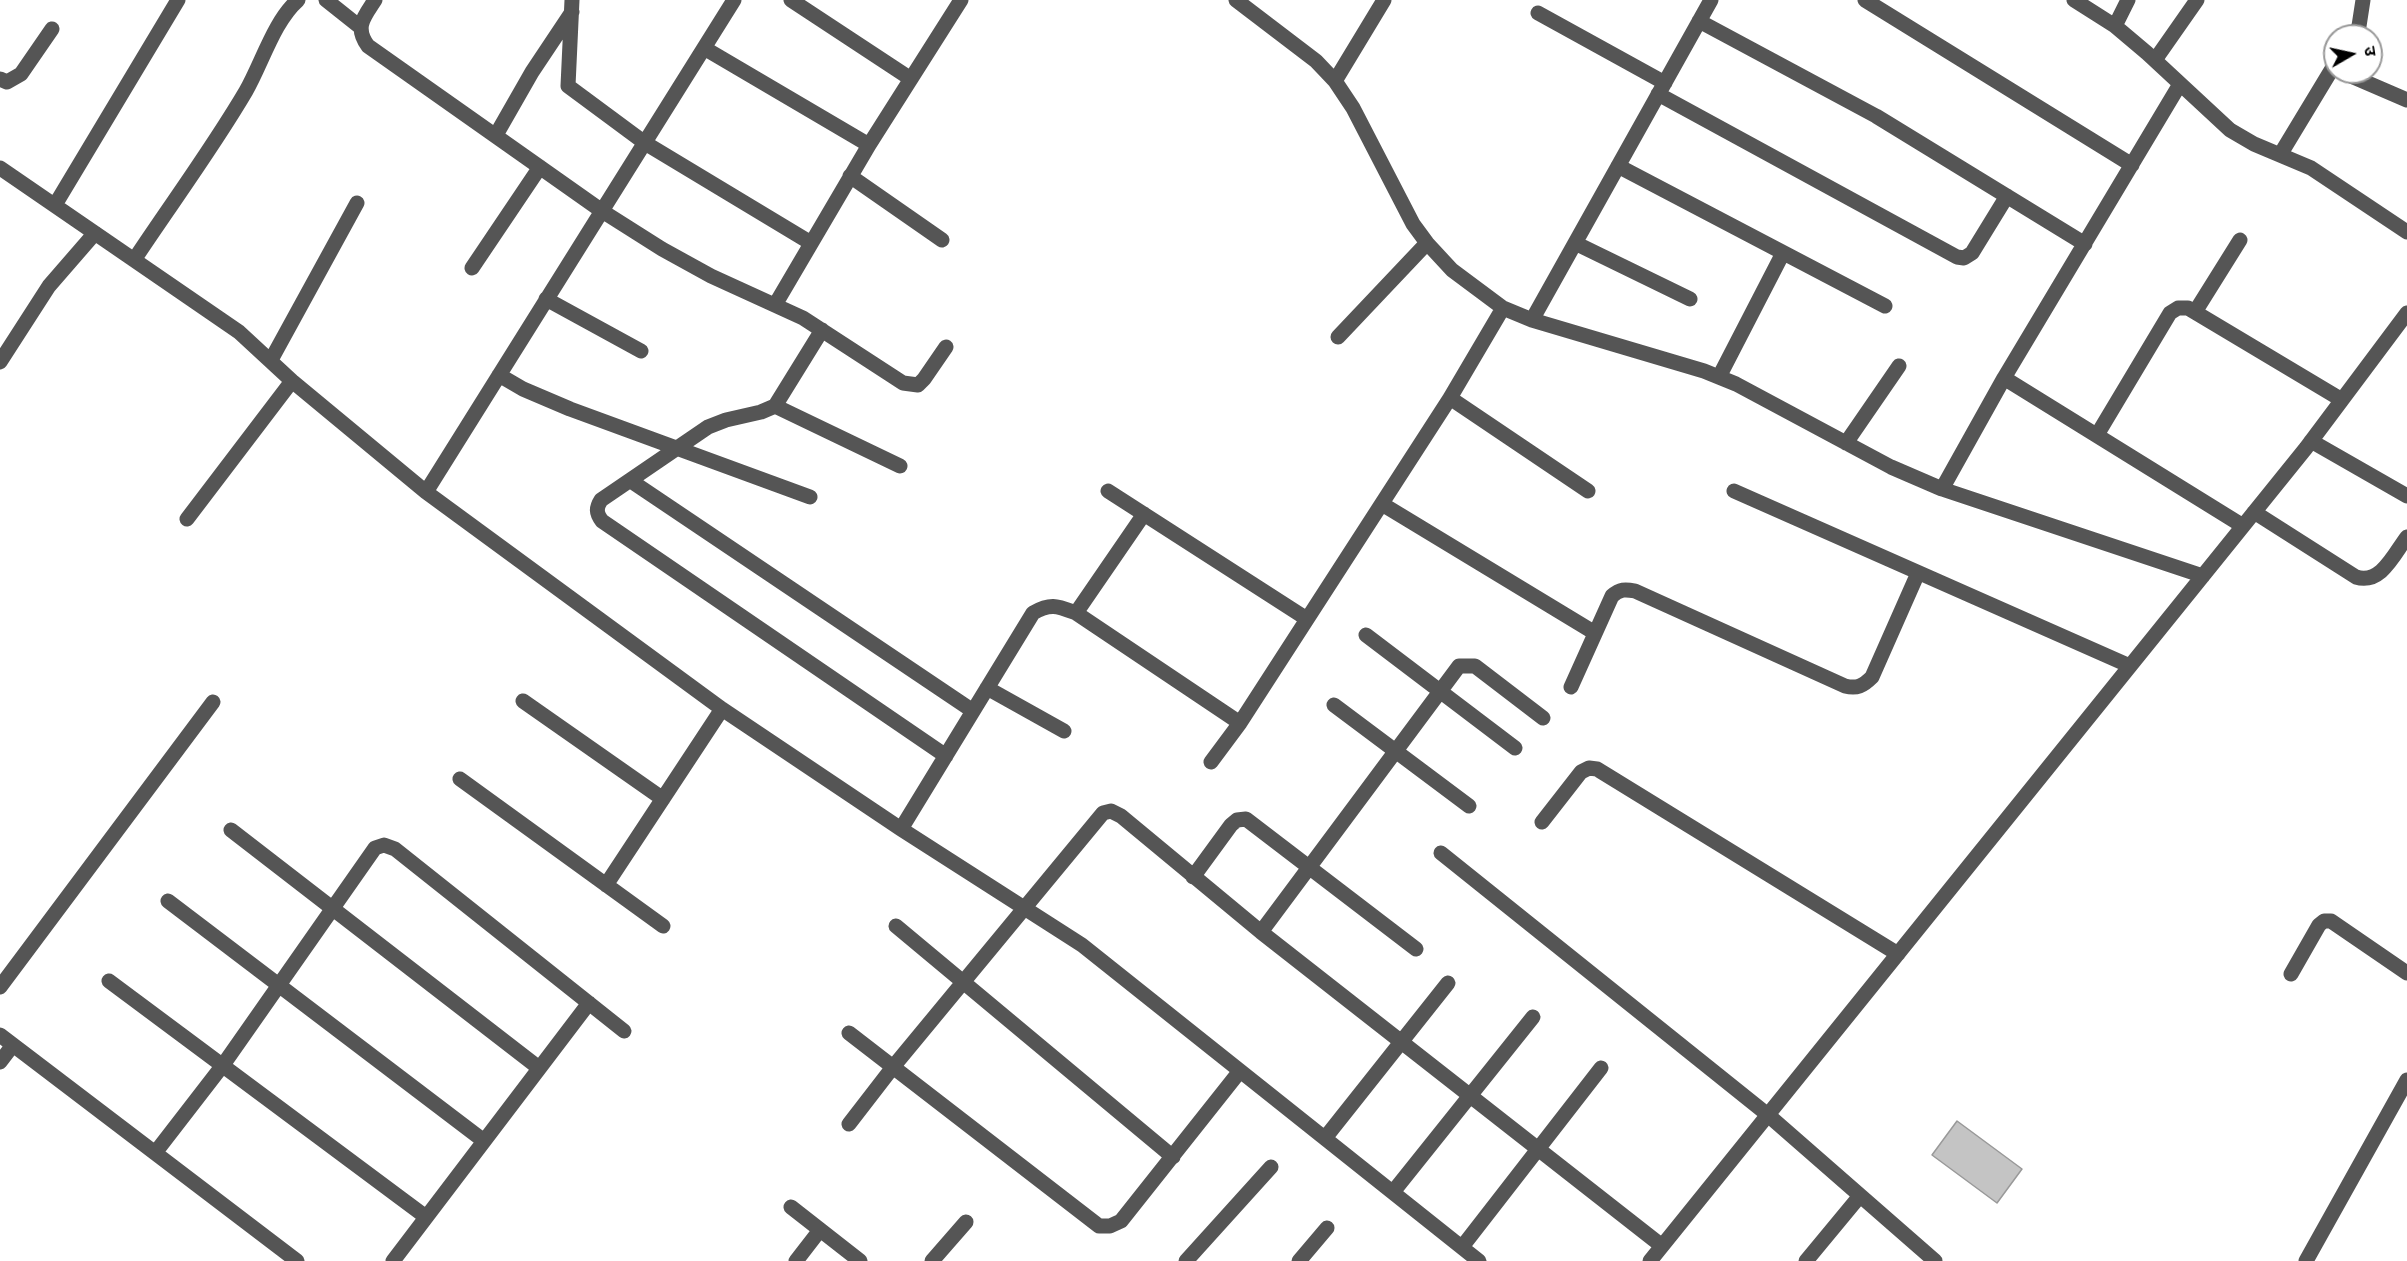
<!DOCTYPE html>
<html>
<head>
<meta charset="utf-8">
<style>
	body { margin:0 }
	#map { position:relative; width:2407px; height:1261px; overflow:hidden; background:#fff; font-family:Overpass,"Noto Sans Devanagari",sans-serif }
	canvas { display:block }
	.north { position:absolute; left:2323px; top:24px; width:60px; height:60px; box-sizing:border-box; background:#fff; border:2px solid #999; border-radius:50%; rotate:81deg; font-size:16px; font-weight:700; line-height:24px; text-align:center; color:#000 }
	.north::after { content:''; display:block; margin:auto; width:21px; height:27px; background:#000; clip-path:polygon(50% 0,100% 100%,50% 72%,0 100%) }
</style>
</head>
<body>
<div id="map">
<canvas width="2407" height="1261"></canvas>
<div class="north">उ</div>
</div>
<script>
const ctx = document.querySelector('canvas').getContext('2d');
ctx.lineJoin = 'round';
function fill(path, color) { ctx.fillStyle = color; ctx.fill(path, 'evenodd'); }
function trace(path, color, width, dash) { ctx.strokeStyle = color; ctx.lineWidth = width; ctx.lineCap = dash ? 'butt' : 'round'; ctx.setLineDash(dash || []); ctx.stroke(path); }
const building = new Path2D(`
	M1957 1121 2022 1169 1997 1203 1932 1155Z`);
const minor = new Path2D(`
	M326 0 360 27
	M375 0C364 17 354 27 368 46L602 211 662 249 711 276 803 318 903 383 918 385 924 379 946 347
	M572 0 568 86 645 143 811 243
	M791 0 911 79
	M1236 0 1316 61 1335 81 1353 108 1413 224 1427 243 1452 270 1503 308 1532 320 1704 371 1736 384 1891 467 1942 489 2203 576
	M1865 0 2132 165
	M2074 0 2115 26 2147 53 2230 130 2254 144 2311 168 2407 232
	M1538 13 1665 83
	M1699 21 1876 116 2085 244
	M2115 26 2128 0
	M2353 36 2359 26 2363 0
	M704 48 869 145
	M2155 60 2197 0
	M2342 72 2407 100
	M0 79 7 82 21 74 52 29
	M1335 81 1384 0
	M1658 94 1957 257 1964 258 1972 253 2007 196
	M496 135 532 72 572 12
	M2280 155 2335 64
	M1618 166 1885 306
	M0 168 239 332 292 381 426 492 722 709 901 829 1082 945 1479 1261
	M850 176 942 240
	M55 205 178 0
	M1575 243 1690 299
	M134 260C171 204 212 149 246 91 262 63 274 21 298 0
	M472 268 540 167
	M546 299 641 351
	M775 305 869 145 961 0
	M2195 312 2240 240
	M1532 320 1711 0
	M822 330 775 406 761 412 726 420 708 427 601 500C596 508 596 513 602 521L946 756
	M1338 337 1427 243
	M271 360 357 203
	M0 362 49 286 95 233
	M499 375 523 389 570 409 810 497
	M1719 377 1783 253
	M2004 378 2243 526
	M1450 398 1588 491
	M775 406 900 466
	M2097 435 2170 313 2178 308H2188L2342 400
	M2311 441 2407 496
	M1846 443 1899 366
	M631 481 973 711
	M1942 489 2004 378 2180 84
	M1108 491 1307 619
	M1734 491 2130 666
	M426 492 734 0
	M1382 504 1595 633
	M2254 512 2356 577C2381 585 2394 554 2407 537
	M187 519 292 381
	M1076 613 1144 514
	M1366 635 1515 748
	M1571 687 1612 596C1620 589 1625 589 1635 591L1845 686C1857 689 1863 686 1872 677L1918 573
	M987 688 1064 731
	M523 701 663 799
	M1334 705 1469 806
	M1543 718 1475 666H1459L1261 932 1662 1246
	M1211 762 1240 723
	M460 779 663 926
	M1542 822 1581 772 1589 768 1597 769 1898 954
	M901 829 1033 613C1051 603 1057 606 1076 613L1240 723 1450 398 1503 308
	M231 830 539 1068
	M1441 853 1768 1115 1935 1261
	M1193 877 1231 825 1237 820 1246 819 1416 949
	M606 885 722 709
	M168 901 484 1141
	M896 926 1173 1157
	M2291 974 2319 925 2324 921H2331L2407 973
	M109 981 426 1217
	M0 987 213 702
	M849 1033 1099 1226H1110L1121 1221 1240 1071
	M0 1035 297 1261
	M0 1062 13 1045
	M849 1124 893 1067 1103 813 1111 811 1121 816 1261 932
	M1325 1138 1448 983
	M155 1153 223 1065 375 848 384 845 395 849 624 1031
	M1393 1192 1533 1017
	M791 1207 860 1261
	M1462 1247 1601 1068
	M393 1261 589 1003
	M796 1261 820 1230
	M932 1261 966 1222
	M1186 1261 1271 1167
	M1299 1261 1327 1228
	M1650 1261 2306 448 2407 313
	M1806 1261 1859 1197
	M2306 1261 2407 1080`);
fill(building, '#c4c4c4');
trace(building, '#999', 1.5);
trace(minor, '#555', 15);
</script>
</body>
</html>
